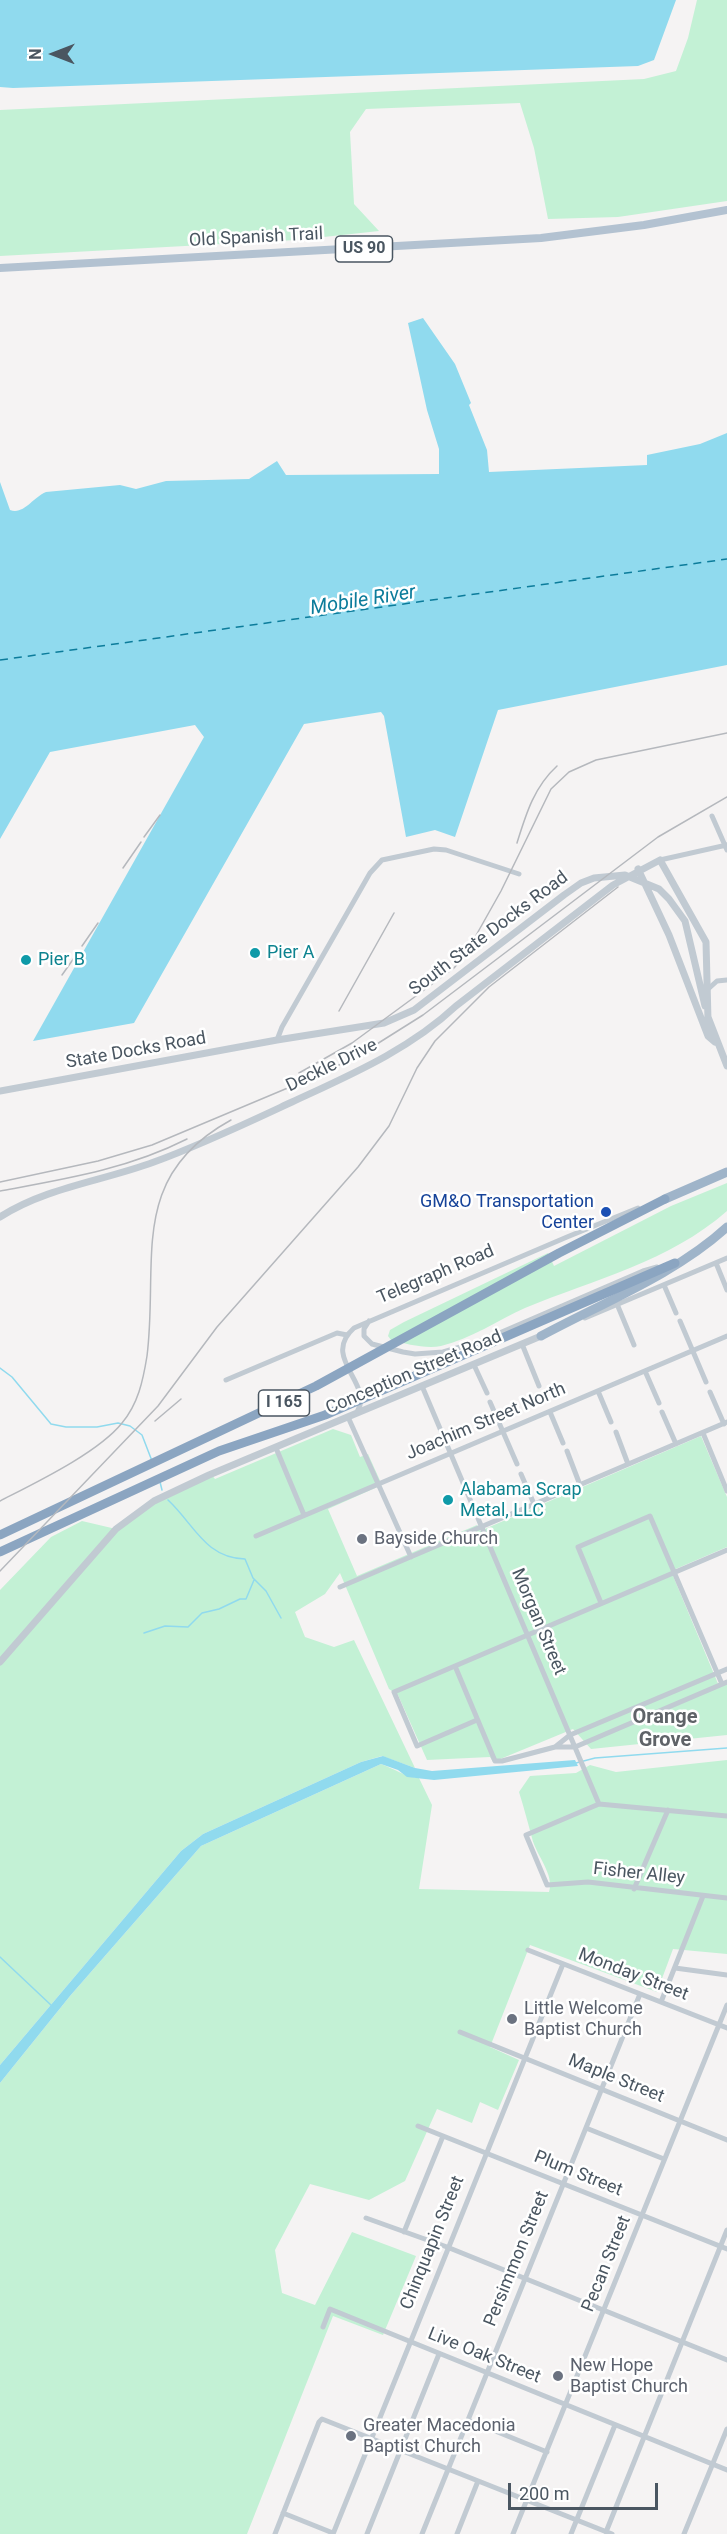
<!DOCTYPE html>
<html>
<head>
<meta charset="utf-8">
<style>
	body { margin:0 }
	#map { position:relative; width:727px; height:2534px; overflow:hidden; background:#f5f3f3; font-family:Roboto,sans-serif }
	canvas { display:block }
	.north { position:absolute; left:24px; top:24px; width:60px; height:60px; -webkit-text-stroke:4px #fff; paint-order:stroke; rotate:270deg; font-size:16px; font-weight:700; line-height:24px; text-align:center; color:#4a5661 }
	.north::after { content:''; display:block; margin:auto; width:21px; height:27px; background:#4a5661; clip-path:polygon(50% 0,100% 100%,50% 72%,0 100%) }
	.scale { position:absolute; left:508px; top:2483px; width:150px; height:27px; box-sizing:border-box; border:3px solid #4a5661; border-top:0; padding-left:8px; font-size:18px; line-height:21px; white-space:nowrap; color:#4a5661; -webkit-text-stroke:4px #fff; paint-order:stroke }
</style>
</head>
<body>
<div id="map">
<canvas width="727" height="2534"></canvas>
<div class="north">N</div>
<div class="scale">200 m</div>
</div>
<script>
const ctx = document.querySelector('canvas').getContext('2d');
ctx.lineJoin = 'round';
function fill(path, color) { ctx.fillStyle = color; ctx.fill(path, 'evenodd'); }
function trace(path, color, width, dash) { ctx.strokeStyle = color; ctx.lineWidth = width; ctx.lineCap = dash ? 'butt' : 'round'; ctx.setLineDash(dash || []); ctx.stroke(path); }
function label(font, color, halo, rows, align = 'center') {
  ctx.font = font + ' Roboto,sans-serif'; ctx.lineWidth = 5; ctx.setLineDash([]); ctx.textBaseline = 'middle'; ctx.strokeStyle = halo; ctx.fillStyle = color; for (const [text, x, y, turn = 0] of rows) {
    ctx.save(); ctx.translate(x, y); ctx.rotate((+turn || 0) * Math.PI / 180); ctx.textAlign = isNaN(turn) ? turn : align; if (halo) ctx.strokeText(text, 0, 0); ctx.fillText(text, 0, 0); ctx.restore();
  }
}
const green = new Path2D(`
	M697 0H727V201L618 217 548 219 534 148 520 103 366 109 350 132 354 204 379 231 296 240 0 256V110L644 79 676 71 688 38Z
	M727 1183V1211C669 1262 595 1279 525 1308 498 1320 471 1339 441 1346 426 1349 406 1344 391 1340L388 1336 390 1330 404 1322 548 1253 554 1266 671 1206Z
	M333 1429 351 1435 360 1457 368 1454 382 1485 328 1509 357 1576 477 1525 480 1531 701 1436 727 1497V1547L671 1571 719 1686 727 1683V1735L591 1749 573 1729 493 1762 490 1757 427 1760 398 1695 389 1689 340 1573 325 1594 295 1612 305 1637 334 1647 354 1640 415 1768 382 1756 361 1762 203 1834 181 1851 0 2065V1590L51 1537 82 1521 116 1529 154 1501 211 1474 215 1479Z
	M727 1760V1954L673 1949 657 1992 530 1945 490 2047 519 2060 498 2110 480 2102 472 2123 437 2109 405 2181 369 2200 310 2184 275 2250 282 2293 315 2305 352 2232 416 2256 383 2335 333 2316 247 2534H0V2083L70 1996 201 1846 381 1764C395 1769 405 1777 419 1778L432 1805 419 1889 549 1892C555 1875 536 1855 532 1838 528 1823 524 1808 519 1792L530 1776 576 1773 590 1765 616 1772Z`);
const water = new Path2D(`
	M0 0H676L654 60 638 66 13 88 0 87Z
	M423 318 455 364 471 403 469 405 487 450 489 472 647 465V455L700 444 727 433V665L498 710 455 837 435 830 406 837 384 716 381 712 304 724 134 1023 33 1041 204 737 195 725 50 752 0 839V482L10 510C24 515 32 498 46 492L120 485 136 489 166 481 249 479 277 461 286 475 439 474V449L427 410 408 323Z
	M383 1756 415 1768 432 1771 575 1760 578 1766 434 1780 407 1777 398 1770 381 1764 201 1846 70 1996 0 2083V2065L181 1851 203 1834 361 1762Z`);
const stream = new Path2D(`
	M0 1368 12 1377 51 1424 66 1427H97L118 1423 130 1426 142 1435 152 1461
	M160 1482 162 1490
	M168 1500C194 1524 205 1558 245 1559L253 1578 266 1591 281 1618
	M144 1633 165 1626 188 1627 202 1613 219 1609 240 1599H246L254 1580
	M576 1763 595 1758 727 1748
	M0 1957 52 2006`);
const ferry = new Path2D(`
	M0 660 727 559`);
const minor = new Path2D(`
	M712 816 727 850
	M660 860 727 845
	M707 990 717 981 727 980
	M277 1040 282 1027 370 873 382 860 434 849 446 850 519 874
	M716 1263 727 1290
	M664 1285 676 1313
	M617 1304 634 1345
	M585 1318 727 1258
	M369 1321 364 1329V1336L372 1344 403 1352 415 1354 443 1352 481 1341 643 1271 657 1267
	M680 1321 706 1382
	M522 1344 539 1386
	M474 1365 487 1393
	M645 1371 659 1403
	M226 1380 337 1333 347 1335
	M422 1386 599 1804
	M598 1391 611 1422
	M710 1392 724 1424
	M490 1402 517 1464
	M357 1412C375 1384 320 1358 354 1328L567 1237 638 1208
	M550 1412 563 1443
	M662 1412 676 1444
	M348 1417 411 1557
	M616 1432 628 1464
	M703 1433 727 1491
	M276 1448 304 1515
	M567 1451 580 1485
	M521 1474 534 1504
	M256 1536 727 1336
	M340 1587 727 1422
	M601 1603 578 1547 650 1516 722 1684
	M455 1666 495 1761H502L555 1747H575L727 1682
	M477 1720 417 1746 394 1692 727 1550
	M555 1747 570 1735 727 1669
	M727 1816 599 1804 526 1835 547 1885 588 1882 727 1898
	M634 1889 668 1810
	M528 1950 727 2028
	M675 1968 727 1975
	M661 2002 703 1896
	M460 2032 727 2140
	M418 2126 727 2249
	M586 2128 664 2159
	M366 2218 447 2247 727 2360
	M404 2232 443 2136
	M323 2327 330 2309 727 2470
	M468 2420 547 2452
	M283 2513 333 2533
	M606 2532 727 2230
	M275 2534 319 2422 322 2419 612 2534
	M333 2534 563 1964
	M367 2534 439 2354
	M422 2534 640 1994
	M457 2534 478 2481
	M513 2534 727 2005
	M571 2534 615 2425
	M684 2534 727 2429`);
const tertiary = new Path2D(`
	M638 869 669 935 708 1036 715 1042
	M708 1017 727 1066
	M0 1091 277 1040 384 1023 414 1010 564 895 581 883 594 878 625 875 659 889 669 899 685 921 705 1006
	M0 1217C47 1187 103 1181 154 1162 201 1145 247 1123 292 1102 350 1075 409 1050 456 1006L613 885 660 860 706 942 708 1020
	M0 1662 116 1529 154 1501 209 1475 541 1336`);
const primary = new Path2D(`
	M0 268 541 238 644 225 727 210`);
const trunk = new Path2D(`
	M665 1199 727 1172
	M541 1336C602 1303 676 1274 727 1227`);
const motorway = new Path2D(`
	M0 1535 316 1386 559 1253 665 1199
	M0 1552 219 1451 325 1415 675 1263`);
const rail = new Path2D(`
	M144 837 160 815
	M517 843C526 814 534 787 557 766
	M123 868 141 842
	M82 946 98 923
	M62 975 79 951
	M339 1011 394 913
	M299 1073 352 1043 454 968 465 955 501 891 551 789 569 772 596 760 727 733
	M0 1182 98 1161 152 1145 321 1074 361 1054 423 1015 658 837 727 797
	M0 1191C65 1179 128 1169 187 1139
	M155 1421 181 1399
	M0 1501C35 1483 98 1453 122 1423 138 1404 143 1381 147 1356 159 1260 127 1177 231 1120
	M0 1571 158 1406 217 1327 358 1167 389 1126 417 1068 435 1041 489 987 618 887`);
const markers = [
	[255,953,6,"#0f9aa8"],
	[26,960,6,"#0f9aa8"],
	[606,1212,6,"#1a4fb4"],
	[448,1500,6,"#0f9aa8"],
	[362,1539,6,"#6b7280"],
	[512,2019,6,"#6b7280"],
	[558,2376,6,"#6b7280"],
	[351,2436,6,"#6b7280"]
];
const shields = [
	[364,249,57],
	[284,1403,51]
];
const shieldNames = [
	["US 90",364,249],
	["I 165",284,1403]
];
const streetNames = [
	["Old Spanish Trail",256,238,-3],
	["South State Docks Road",489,934,-37],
	["State Docks Road",136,1051,-10],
	["Deckle Drive",332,1066,-26],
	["Telegraph Road",436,1275,-23],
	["Conception Street Road",414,1373,-23],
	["Joachim Street North",486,1422,-23],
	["Morgan Street",538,1622,67],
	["Fisher Alley",639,1874,6],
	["Monday Street",633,1975,21],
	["Maple Street",616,2079,22],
	["Plum Street",578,2174,22],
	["Chinquapin Street",433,2243,-68],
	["Persimmon Street",517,2259,-68],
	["Pecan Street",607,2264,-68],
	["Live Oak Street",484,2356,22]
];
const cultureNames = [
	["Pier A",267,953],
	["Pier B",38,960],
	["Alabama Scrap",460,1490],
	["Metal, LLC",460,1511]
];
const transitNames = [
	["GM&O Transportation",594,1202],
	["Center",594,1223]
];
const worshipNames = [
	["Bayside Church",374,1539],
	["Little Welcome",524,2009],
	["Baptist Church",524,2030],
	["New Hope",570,2366],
	["Baptist Church",570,2387],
	["Greater Macedonia",363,2426],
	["Baptist Church",363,2447]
];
const waterNames = [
	["Mobile River",363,601,-9]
];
const neighbourhoodNames = [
	["Orange",665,1718],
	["Grove",665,1741]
];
fill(green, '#c3f1d5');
fill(water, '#90daee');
trace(stream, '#90daee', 1.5);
trace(ferry, '#0c7c9b', 1.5, [8, 6]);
trace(minor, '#c1cad2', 5);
trace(tertiary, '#c1cad2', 7);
trace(primary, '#b3c2d1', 8);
trace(trunk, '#9fb4c9', 9);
trace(motorway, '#8ba5c1', 9);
trace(rail, '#b5b8bd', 1.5);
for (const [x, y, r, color] of markers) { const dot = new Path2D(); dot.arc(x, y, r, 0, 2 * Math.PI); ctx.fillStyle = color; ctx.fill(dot); trace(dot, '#fff', 2); }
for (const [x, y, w] of shields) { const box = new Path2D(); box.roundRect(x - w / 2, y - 13, w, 26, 4.5); ctx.fillStyle = '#fff'; ctx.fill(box); trace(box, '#4a5661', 1.5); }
label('bold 16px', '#4a5661', null, shieldNames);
label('18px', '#4a5661', '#fff', streetNames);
label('18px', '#0d838f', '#fff', cultureNames, 'left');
label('18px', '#164399', '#fff', transitNames, 'right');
label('18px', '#5b616d', '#fff', worshipNames, 'left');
label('italic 20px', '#0c7c9b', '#fff', waterNames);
label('bold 20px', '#5f6368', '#fff', neighbourhoodNames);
</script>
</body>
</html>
